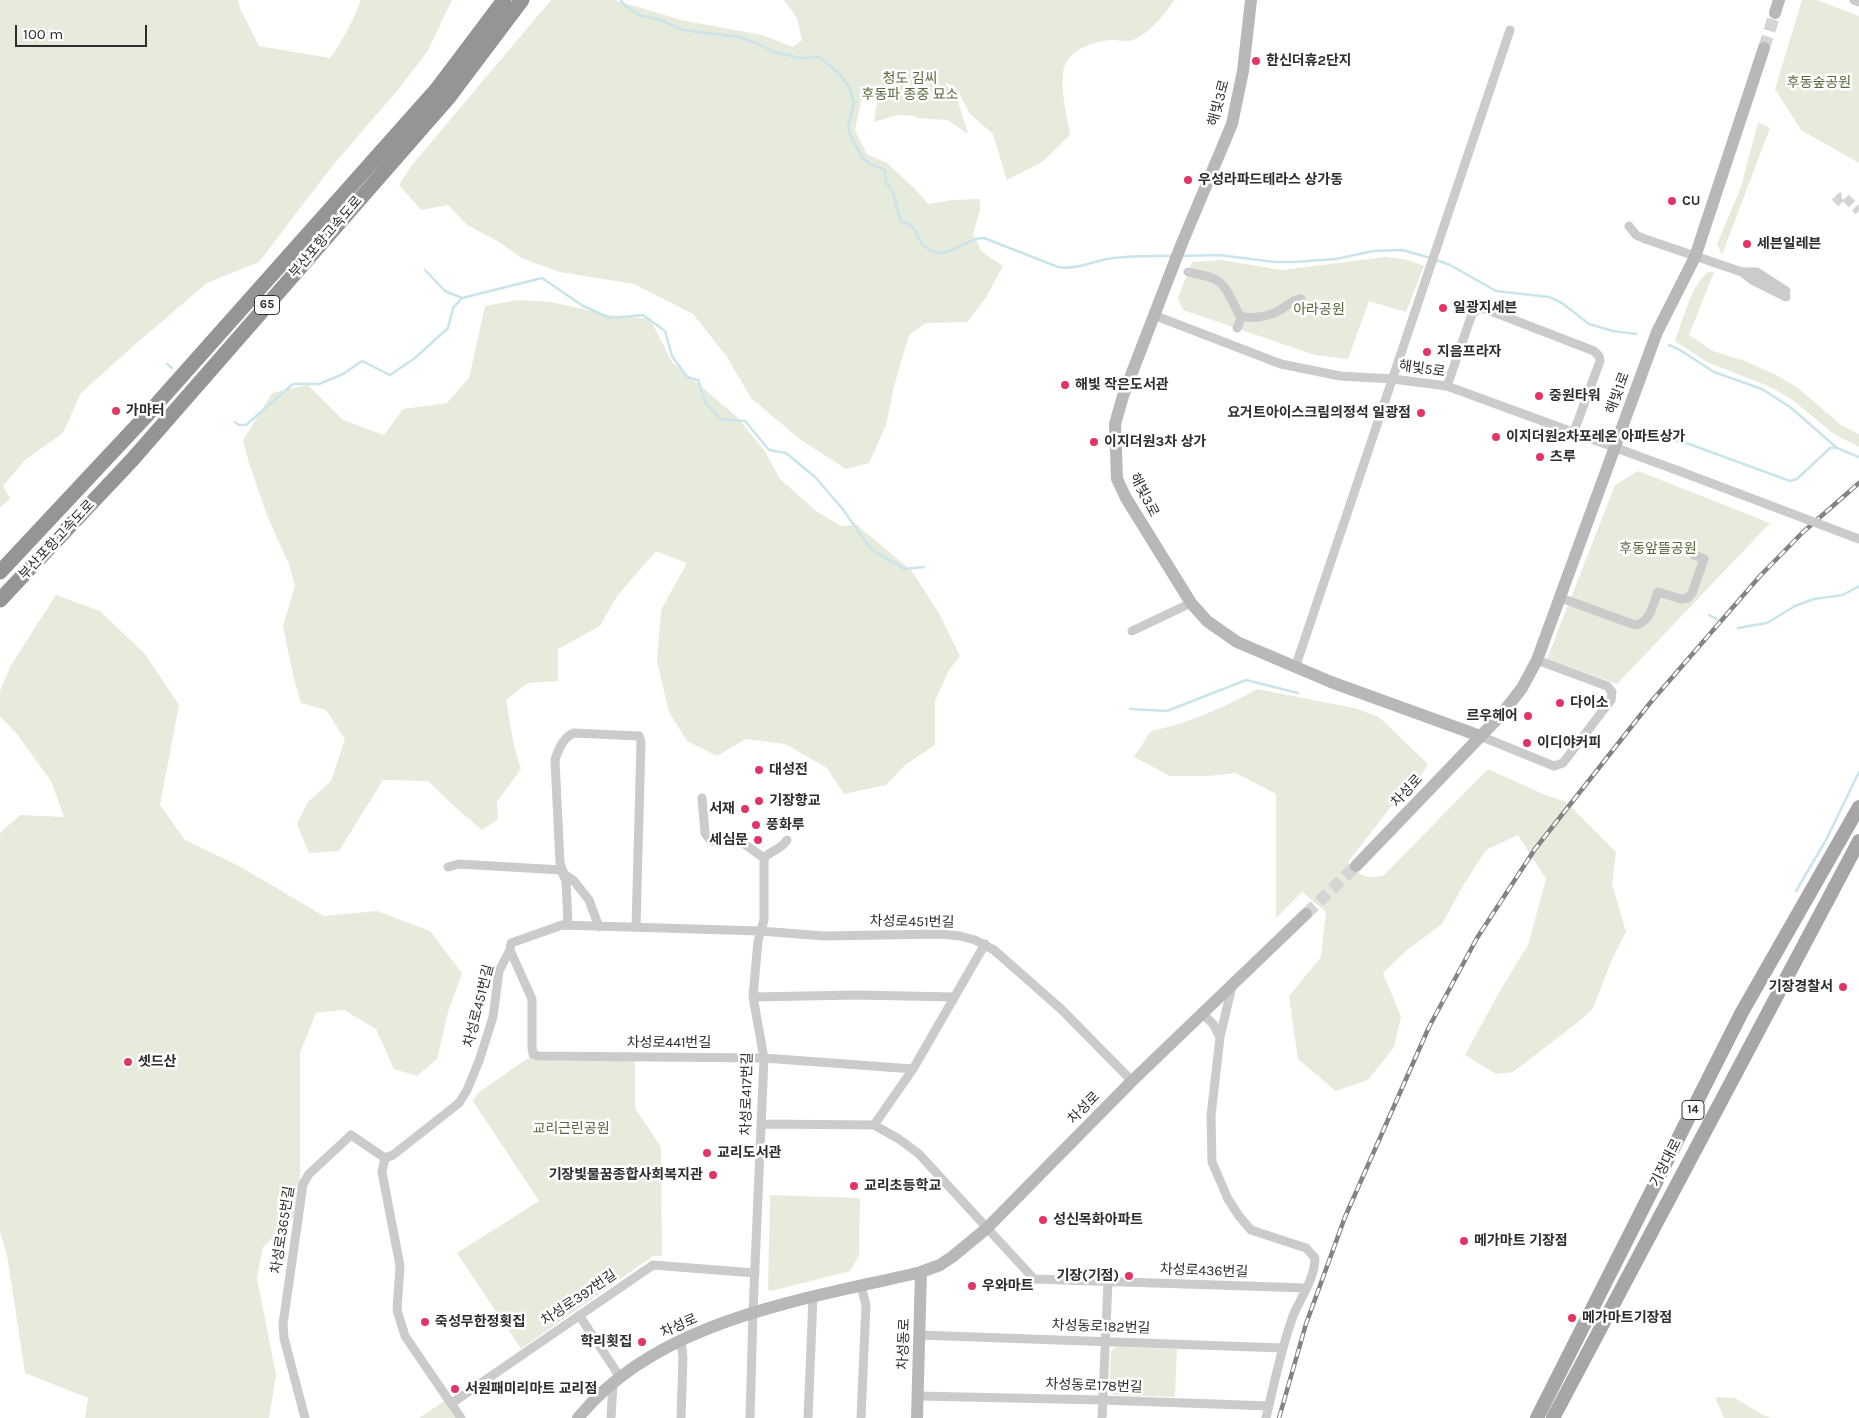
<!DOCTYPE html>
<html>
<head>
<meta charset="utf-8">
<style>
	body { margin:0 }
	#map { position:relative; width:1859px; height:1418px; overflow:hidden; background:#fff; font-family:Karla,sans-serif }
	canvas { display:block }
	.scale { position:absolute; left:15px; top:25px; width:132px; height:22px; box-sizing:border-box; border:2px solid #2e2e2e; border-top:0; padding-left:6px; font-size:15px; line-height:18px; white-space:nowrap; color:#2e2e2e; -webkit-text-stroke:4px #fff; paint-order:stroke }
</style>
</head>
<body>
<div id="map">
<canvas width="1859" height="1418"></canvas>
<div class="scale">100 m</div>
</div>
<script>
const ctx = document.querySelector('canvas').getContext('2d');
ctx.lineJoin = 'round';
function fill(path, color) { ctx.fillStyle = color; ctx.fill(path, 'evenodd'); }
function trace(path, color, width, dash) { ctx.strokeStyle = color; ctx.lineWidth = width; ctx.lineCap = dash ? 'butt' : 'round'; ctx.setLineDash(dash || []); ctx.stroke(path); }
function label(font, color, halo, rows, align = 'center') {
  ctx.font = font + ' Karla,"Noto Sans KR",sans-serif'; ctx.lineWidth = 5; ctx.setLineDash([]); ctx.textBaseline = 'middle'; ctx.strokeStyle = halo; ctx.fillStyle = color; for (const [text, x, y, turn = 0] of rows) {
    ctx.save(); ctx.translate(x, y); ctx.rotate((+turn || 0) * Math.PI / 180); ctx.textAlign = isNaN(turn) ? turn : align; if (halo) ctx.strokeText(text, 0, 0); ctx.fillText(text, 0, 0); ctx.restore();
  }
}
const green = new Path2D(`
	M0 0H238L240 8 259 46 330 58C343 40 353 21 361 0H452L427 52 397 91 333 165 259 262 207 283 132 347 81 393 63 433 25 460 3 486 10 498 0 508Z
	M551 0H615L681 20 762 35 793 47 802 40 797 18 784 0H1174C1167 13 1147 35 1133 40 1127 42 1119 40 1113 40 1093 41 1065 50 1063 74 1061 94 1067 115 1070 135L1042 162 1007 180 993 134 970 114 956 88 944 82 957 98 968 134 947 120 917 118 916 116 898 115 874 122 879 89 871 88 863 92 855 130 867 154 887 163 916 190 928 204 952 200 980 199V210L973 234 982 252 1003 266 985 299 967 322 926 323 909 335 894 386 886 425 869 463 846 469 801 440 751 398 727 357 693 314 634 284 560 272 521 258 499 242 467 225 448 205 421 210 399 185 412 165Z
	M1802 0H1817L1859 16V163L1801 130 1775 89Z
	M1758 122 1770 128 1722 255 1717 244 1741 187Z
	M1385 257 1404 259 1424 266 1406 312 1369 301 1348 359 1315 355 1183 310 1178 298 1192 262 1221 260 1282 270Z
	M1708 272H1714L1689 335 1713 351 1745 361 1776 375 1798 388 1841 425 1859 434V447L1834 434 1790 398 1768 386 1707 362 1675 341C1682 323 1692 283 1708 272Z
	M517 300 551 302 610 315 650 319 672 362 736 416 765 451 780 479 816 511 841 526 857 525 911 570 940 615 960 656 949 670 935 701V745L904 766 886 785 844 794 827 768 785 744 746 739 717 756 687 741 669 712 657 661 661 610 687 563 656 551 617 596 600 626 558 649V681L528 683 506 700 514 746 521 769 497 802 498 819 482 830 455 807 428 781 383 780 339 851 309 853 297 824 308 802 331 781 345 739 326 710 301 703 293 675 283 626 295 586 289 564 268 518 249 463 243 440 272 393 308 385 343 420 384 435 403 409 447 403 469 378 485 306Z
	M1638 471 1770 523 1617 684 1547 659 1615 485Z
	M56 595 100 611 145 654 179 705 160 805 185 840 239 866 324 916 377 911 430 931 462 973 448 1012 437 1059 417 1076 394 1069 376 1029 344 1010 316 1013 300 1053V1211L263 1247 257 1278 276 1375 269 1418H85L88 1398 25 1373 7 1255 0 1232V833L20 815 64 817 51 781 17 734 0 716V691L11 665Z
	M1257 689 1354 708 1379 717 1428 764 1416 784 1390 808 1348 862C1361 876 1365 880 1384 875L1488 769 1543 794 1566 802 1616 852 1612 884 1626 932 1613 957 1593 1008 1582 1019 1513 1072 1496 1074 1465 1055 1501 989 1528 945 1546 879 1518 835 1486 850 1464 884 1442 924 1406 951 1383 973 1401 1017 1394 1047 1368 1080 1336 1091 1298 1059 1289 996 1321 957 1326 912 1302 892 1276 918V794L1236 773 1207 776H1170L1134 757 1151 731C1189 723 1223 708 1257 689Z
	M531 1056 540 1061H635V1108L661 1147 662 1256H653L521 1349 457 1253 539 1201 473 1101 478 1093Z
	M770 1195 860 1198 859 1255 850 1271 771 1291 768 1290Z
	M1117 1347 1177 1349 1175 1397 1113 1395 1109 1391 1111 1351Z
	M1715 1397 1735 1398 1763 1415 1772 1418H1724Z
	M444 1401 455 1418H419Z`);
const stream = new Path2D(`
	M621 0 624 5 639 15 663 21 682 30 739 37 756 43 774 52 800 58 819 57 840 74 849 87 854 102 848 127 852 139 863 158 870 164 885 170 886 183C897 193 895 208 901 221 904 222 909 224 911 226 920 234 917 244 930 250 948 261 966 237 984 238L1058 267C1075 270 1091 262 1107 259 1129 255 1152 256 1173 256
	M1181 256 1219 255 1275 262H1294L1336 259 1373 251 1402 250 1431 258
	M1436 260 1450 265 1496 291 1549 297 1562 303 1589 324 1613 331 1636 334
	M425 270 445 291 462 298 542 278 583 306 610 318 643 315 665 331 672 356 687 377 698 380 705 402 720 419 745 421 769 450 786 453 815 477 842 508 871 549 904 569 924 567
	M1669 345 1680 350 1714 372 1762 389 1790 407 1837 448 1859 457
	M167 364 172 368
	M235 422 239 425H246L293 384H319L343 374 362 361 390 375 415 358 448 328 453 308 462 298
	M1664 439H1668L1689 444 1790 481 1797 479 1830 448H1837
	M1709 615 1717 619
	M1738 628 1767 623 1795 606 1814 599 1843 595 1859 586
	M1130 709 1167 711 1246 680 1298 693
	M1796 891 1826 840 1859 772`);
const streetTunnel = new Path2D(`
	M1835 203 1841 197H1845L1859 211`);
const secondaryTunnel = new Path2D(`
	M1764 48 1775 13
	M1306 914 1356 866`);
const street = new Path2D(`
	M1854 0 1859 2
	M1629 226 1636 235 1645 239 1742 272 1752 280 1786 297
	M1188 272C1196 274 1204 275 1212 278 1228 284 1232 303 1240 316 1252 319 1269 317 1280 310 1287 306 1292 300 1301 299
	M1742 272H1757L1786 291
	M1156 316 1281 364 1340 376 1393 379 1447 386 1679 471
	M1237 328 1242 316
	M1447 386 1472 314 1477 310 1483 308 1594 351 1599 356 1600 361 1573 434
	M1561 598 1635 625C1651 622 1652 606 1658 592L1681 599 1688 598 1692 593 1704 559 1694 555
	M1132 631 1191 603
	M1295 668 1510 30
	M1480 736 1554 766 1563 763 1611 700 1612 692 1607 686 1537 660
	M702 798 705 833 711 841 743 843 764 858
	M764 858C771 850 781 850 787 840
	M448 867 459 864 561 870 566 881 568 925
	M599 927 589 900 574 881 564 874 560 863 555 760C558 750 563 737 574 733L639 736 641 742 636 927
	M510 950 532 999V1048L533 1054 538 1056 764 1058 913 1069
	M753 997 857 995 954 997
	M1203 1014 1213 1024 1220 1037 1211 1116 1212 1162 1228 1199 1239 1216 1251 1230 1306 1248 1315 1258C1315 1278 1301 1297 1293 1316 1281 1349 1274 1384 1266 1418
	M1220 1037 1232 986
	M762 1124 874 1125 899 1139 919 1154 1034 1279 1306 1288
	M874 1125 913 1069 985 944
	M385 1158 393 1155 459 1103 467 1090 479 1061 493 1017 499 971 510 950 511 943 562 925 760 931 824 936 941 934 960 936 975 940 994 950 1061 1009 1132 1081
	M385 1158 382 1172 400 1266 397 1310 405 1336 461 1418
	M579 1315 620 1377
	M919 1335 1282 1348
	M681 1340 683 1357 681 1418
	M918 1396 1103 1400 1269 1406
	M452 1403 653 1265 755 1273
	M305 1418 284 1338 283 1324 303 1184 309 1174 351 1135 385 1158
	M611 1418 613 1383
	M750 1418 753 1312 764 1058 753 997 758 941 764 920V858
	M808 1418 813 1297
	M861 1418 866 1305 861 1286
	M1102 1418 1108 1282`);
const secondary = new Path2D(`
	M1251 0 1243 71 1232 124 1182 243 1123 396 1115 424 1117 479 1126 498 1191 603 1207 621 1237 642 1331 682 1480 736
	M1775 13 1779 0
	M1356 866 1501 715 1522 688 1537 660 1657 332 1695 257 1764 48
	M578 1418C658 1319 804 1300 921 1272L940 1265 952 1257 986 1229 1132 1081 1306 914
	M917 1418 921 1272`);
const primary = new Path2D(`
	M1537 1418 1742 1012 1859 807
	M1553 1418 1859 841`);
const highway = new Path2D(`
	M0 572 147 415 437 89 504 0
	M0 600 132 460 449 97 522 0`);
const rail = new Path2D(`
	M1279 1418 1306 1324 1345 1217 1429 1027 1477 938 1535 849 1650 703 1760 576 1802 533 1859 483`);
const streetBridge = new Path2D(`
	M1679 471 1859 539`);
const markers = [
	[1256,61,5,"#e03565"],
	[1188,180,5,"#e03565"],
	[1672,201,5,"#e03565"],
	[1747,244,5,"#e03565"],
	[1443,308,5,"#e03565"],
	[1427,352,5,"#e03565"],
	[1065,385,5,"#e03565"],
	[1539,396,5,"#e03565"],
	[116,411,5,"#e03565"],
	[1421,413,5,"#e03565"],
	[1496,437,5,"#e03565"],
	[1094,442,5,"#e03565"],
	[1540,457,5,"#e03565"],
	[1560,703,5,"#e03565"],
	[1528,716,5,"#e03565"],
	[1527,743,5,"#e03565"],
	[759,770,5,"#e03565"],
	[759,801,5,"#e03565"],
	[745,809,5,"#e03565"],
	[756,825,5,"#e03565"],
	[758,840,5,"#e03565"],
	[1843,987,5,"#e03565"],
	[128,1062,5,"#e03565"],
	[707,1153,5,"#e03565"],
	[713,1175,5,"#e03565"],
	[854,1186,5,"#e03565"],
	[1043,1220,5,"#e03565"],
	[1464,1241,5,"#e03565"],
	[1129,1276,5,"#e03565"],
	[972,1286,5,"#e03565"],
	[1572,1318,5,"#e03565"],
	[425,1322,5,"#e03565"],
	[642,1342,5,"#e03565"],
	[455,1389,5,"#e03565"]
];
const shields = [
	[267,305,25],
	[1693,1110,22]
];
const shieldNames = [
	["65",267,305],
	["14",1693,1110]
];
const poiNames = [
	["한신더휴2단지",1266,61],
	["우성라파드테라스 상가동",1198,180],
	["CU",1682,201],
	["세븐일레븐",1757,244],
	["일광지세븐",1453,308],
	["지음프라자",1437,352],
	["해빛 작은도서관",1075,385],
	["중원타워",1549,396],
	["가마터",126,411],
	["요거트아이스크림의정석 일광점",1411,413,"right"],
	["이지더원2차포레온 아파트상가",1506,437],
	["이지더원3차 상가",1104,442],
	["츠루",1550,457],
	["다이소",1570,703],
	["르우헤어",1518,716,"right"],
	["이디야커피",1537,743],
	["대성전",769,770],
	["기장향교",769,801],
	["서재",735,809,"right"],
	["풍화루",766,825],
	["세심문",748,840,"right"],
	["기장경찰서",1833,987,"right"],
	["셋드산",138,1062],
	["교리도서관",717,1153],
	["기장빛물꿈종합사회복지관",703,1175,"right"],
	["교리초등학교",864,1186],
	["성신목화아파트",1053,1220],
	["메가마트 기장점",1474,1241],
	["기장(기점)",1119,1276,"right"],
	["우와마트",982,1286],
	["메가마트기장점",1582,1318],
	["죽성무한정횟집",435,1322],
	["학리횟집",632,1342,"right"],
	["서원패미리마트 교리점",465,1389]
];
const parkNames = [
	["청도 김씨",910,79],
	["후동파 종중 묘소",910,95],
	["후동숲공원",1819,83],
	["아라공원",1319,310],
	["후동앞뜰공원",1658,549],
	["교리근린공원",571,1129]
];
const streetNames = [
	["해빛3로",1219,103,-75],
	["부산포항고속도로",326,237,-49],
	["해빛5로",1422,369,8],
	["해빛1로",1618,393,-70],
	["해빛3로",1144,495,63],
	["부산포항고속도로",57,540,-47],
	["차성로",1407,791,-47],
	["차성로451번길",912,922,1],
	["차성로451번길",479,1006,-76],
	["차성로441번길",669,1043],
	["차성로417번길",747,1094,-89],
	["차성로",1084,1108,-45],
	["기장대로",1666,1163,-63],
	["차성로365번길",283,1230,-81],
	["차성로436번길",1204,1271,2],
	["차성로397번길",579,1298,-34],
	["차성로",679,1326,-24],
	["차성동로182번길",1101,1327,2],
	["차성동로",904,1344,-88],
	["차성동로178번길",1094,1386,2]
];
fill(green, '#e7ebdc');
trace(stream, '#c9e5eb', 2.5);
trace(streetTunnel, '#d5d5d5', 9, [9, 4.5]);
trace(secondaryTunnel, '#d5d5d5', 12, [12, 6]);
trace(street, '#cbcbcb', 9);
trace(secondary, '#b8b8b8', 12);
trace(primary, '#a6a6a6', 14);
trace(highway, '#959595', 15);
trace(rail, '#838383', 4.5);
trace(rail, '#fff', 2.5, [8]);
trace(streetBridge, '#cbcbcb', 9);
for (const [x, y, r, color] of markers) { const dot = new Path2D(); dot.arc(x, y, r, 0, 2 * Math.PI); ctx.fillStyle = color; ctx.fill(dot); trace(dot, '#fff', 2); }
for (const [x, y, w] of shields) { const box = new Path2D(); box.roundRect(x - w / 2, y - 9.5, w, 19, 4); ctx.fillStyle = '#fff'; ctx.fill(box); trace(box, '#2e2e2e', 1); }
label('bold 12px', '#2e2e2e', null, shieldNames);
label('bold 14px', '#2e2e2e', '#fff', poiNames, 'left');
label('14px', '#5a693d', '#fff', parkNames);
label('14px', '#2e2e2e', '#fff', streetNames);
</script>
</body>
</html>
